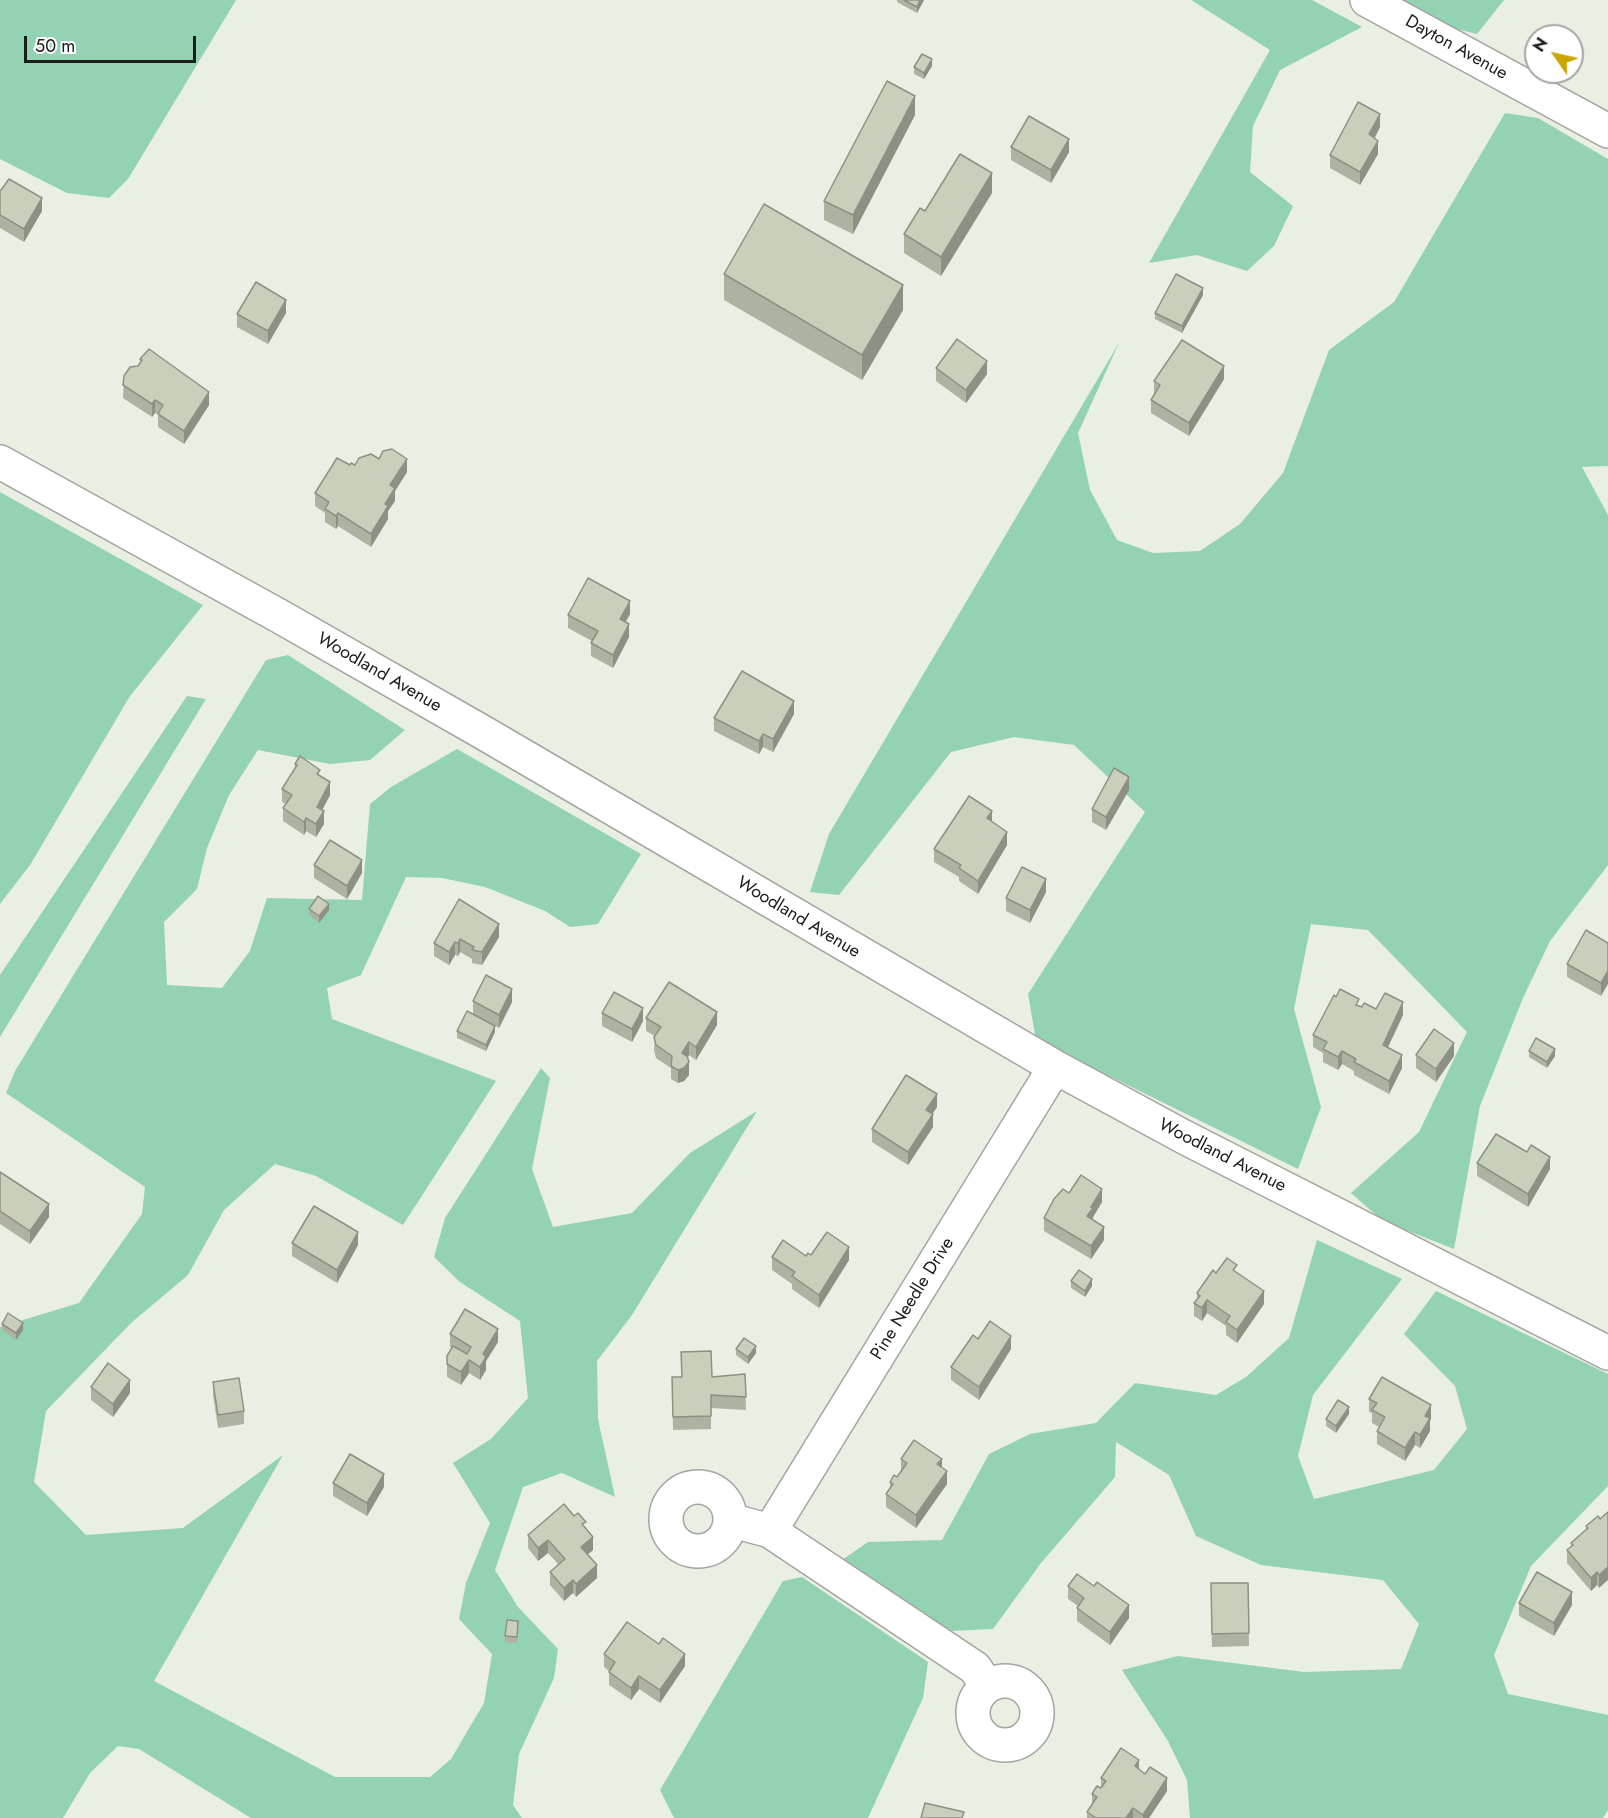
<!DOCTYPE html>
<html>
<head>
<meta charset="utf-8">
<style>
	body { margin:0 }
	#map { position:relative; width:1608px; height:1818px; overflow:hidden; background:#e9efe2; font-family:Jost,sans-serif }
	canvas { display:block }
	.north { position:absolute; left:1524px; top:24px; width:60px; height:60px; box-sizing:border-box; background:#fff; border:2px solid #a5a5a5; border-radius:50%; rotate:304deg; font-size:16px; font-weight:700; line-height:24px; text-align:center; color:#1d1d1d }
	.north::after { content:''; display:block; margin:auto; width:21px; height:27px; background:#cba600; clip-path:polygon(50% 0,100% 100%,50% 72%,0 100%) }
	.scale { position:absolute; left:24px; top:36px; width:172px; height:27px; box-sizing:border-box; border:3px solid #1d1d1d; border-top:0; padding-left:8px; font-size:18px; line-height:21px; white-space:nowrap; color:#1d1d1d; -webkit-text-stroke:4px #fff; paint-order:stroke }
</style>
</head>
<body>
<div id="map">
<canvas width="1608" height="1818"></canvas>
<div class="north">N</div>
<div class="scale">50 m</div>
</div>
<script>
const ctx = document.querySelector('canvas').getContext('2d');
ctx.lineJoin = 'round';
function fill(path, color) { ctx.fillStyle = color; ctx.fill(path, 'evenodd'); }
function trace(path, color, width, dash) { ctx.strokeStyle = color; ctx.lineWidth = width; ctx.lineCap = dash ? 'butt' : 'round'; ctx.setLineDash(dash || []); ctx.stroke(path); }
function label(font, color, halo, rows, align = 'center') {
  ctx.font = font + ' Jost,sans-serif'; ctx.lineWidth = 4.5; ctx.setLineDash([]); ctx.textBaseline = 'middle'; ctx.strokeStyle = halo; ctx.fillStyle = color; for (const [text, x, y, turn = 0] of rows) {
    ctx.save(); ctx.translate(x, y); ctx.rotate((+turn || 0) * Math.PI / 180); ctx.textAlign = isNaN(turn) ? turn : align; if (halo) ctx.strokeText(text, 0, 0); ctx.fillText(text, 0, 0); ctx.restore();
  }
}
const forest = new Path2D(`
	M0 0H236L128 179 109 198 67 193 0 159Z
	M1191 0H1312L1362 27 1280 70 1253 126 1250 172 1293 206 1274 246 1247 271 1197 255 1149 263 1270 50Z
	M1402 0H1504L1477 34 1432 23Z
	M1505 113 1538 118 1608 159V466L1582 467 1608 515V865L1550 941 1523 998 1480 1106 1454 1249 1383 1221 1351 1193 1419 1132 1467 1032 1368 930 1311 924 1294 1009 1321 1107 1298 1169 1036 1040 1028 994 1145 812 1074 745 1014 737 951 752 839 895 810 892 829 834 1119 343 1078 433 1090 490 1117 540 1153 553 1200 551 1240 524 1283 473 1329 350 1394 302Z
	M0 492 203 605 130 696 30 865 0 904Z
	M288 655 405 730 370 760 330 764 258 750 229 795 207 848 197 889 164 922 167 985 222 988 250 951 267 898 362 900 370 804 391 787 457 749 641 854 598 924 570 927 545 911 485 887 442 878 406 877 361 975 327 988 332 1019 496 1081 403 1225 316 1176 275 1164 224 1210 188 1275 131 1323 46 1411 34 1482 86 1535 183 1528 283 1455 154 1681 335 1777H430L451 1759 484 1703 492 1654 459 1619 466 1583 490 1523 453 1463 491 1439 528 1398 520 1321 460 1282 434 1257 445 1218 541 1068 550 1078 532 1169 553 1227 632 1213 690 1153 757 1111 632 1315 597 1361 598 1419 615 1497 562 1473 523 1487 495 1570 518 1607 558 1649 554 1678 519 1754 513 1805 522 1818H251L139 1749 118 1746 90 1773 63 1818H0V1327L79 1303 142 1214 145 1187 6 1093 15 1071 266 660Z
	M187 696 206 699 0 1037V975Z
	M1317 1240 1402 1279 1313 1395 1298 1456 1314 1499 1434 1470 1467 1429 1455 1386 1404 1334 1436 1291 1608 1374V1486L1531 1566 1494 1655 1508 1694 1608 1715V1810L1603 1818H1190L1187 1780 1168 1741 1122 1670 1178 1656 1304 1672 1401 1669 1419 1624 1383 1580 1261 1565 1196 1536 1169 1475 1116 1442 1115 1477 1041 1563 993 1629 950 1631 842 1560 868 1542 942 1540 989 1454 1030 1434 1096 1423 1135 1383 1216 1395 1246 1377 1289 1338Z
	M802 1577 928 1662 923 1698 868 1818H674L660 1790 783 1581Z`);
const minor = new Path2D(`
	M1367 0 1608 131
	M0 462 281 617 484 733 1055 1067 1184 1137 1608 1353
	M666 1519a32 32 0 1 1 64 0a32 32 0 1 1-64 0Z
	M730 1520 770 1531 975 1668 987 1686
	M770 1531 1055 1067
	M973 1713a32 32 0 1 1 64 0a32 32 0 1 1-64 0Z`);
const wall = new Path2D(`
	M897 0H924L917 13 897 2Z
	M932 66 924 79 914 74V67Z
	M915 115 853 234 824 220V201Z
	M1380 127 1375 138 1378 154 1360 185 1330 168V155Z
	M1011 147 1069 152 1051 183 1011 160Z
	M0 190 42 211 24 242 0 228Z
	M992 193 941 276 904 253V234L925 211Z
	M724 274 903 310 862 380 724 300Z
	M1203 295 1182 333 1155 319V313Z
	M286 313 268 344 237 327V314Z
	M140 359 209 405 184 444 158 427V414L155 413 152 417 123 398 124 376 138 366 140 363Z
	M936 368 987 374 966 403 936 381Z
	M1224 379 1189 436 1151 413V400L1154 394V381Z
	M379 459 407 472 395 491V501L388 511V519L371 547 338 526 336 529 325 522V513L315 506V493L350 465H355Z
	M630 614 625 622 629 637 613 668 591 656V643L592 641 568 628V615Z
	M794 714 773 752 763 747 759 754 714 731V718Z
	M295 764 320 776 330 795 322 810 324 824 316 837 306 831 304 835 283 821V808L286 804 282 802V789L295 769Z
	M1129 790 1106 830 1092 822V809Z
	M992 822 1007 845 978 894 959 881V877L934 862V849Z
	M314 865 362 873 347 899 314 878Z
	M1046 892 1030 923 1006 911V898Z
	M459 899 499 937 482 965 472 963V959L460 952 458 956 455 955 449 965 434 956V943Z
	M309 909 329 910 319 923 309 915Z
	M1608 943 1601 996 1567 977V964Z
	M473 1001 512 1002 499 1028 495 1026V1032L486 1051 457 1038V1031L473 1014Z
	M1359 1006 1403 1015 1387 1047 1402 1068 1389 1094 1354 1075V1071L1342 1064 1338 1070 1323 1062V1053L1313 1047V1035Z
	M602 1013 643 1021 632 1042 602 1026Z
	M646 1018 717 1025 696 1060 689 1055 688 1057 689 1075 684 1081 678 1083 671 1079V1068L656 1058 654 1050 655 1036 646 1031Z
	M1529 1051 1555 1056 1547 1068 1529 1057Z
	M1416 1055 1454 1056 1436 1082 1416 1068Z
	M937 1107 932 1114 933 1127 908 1165 872 1142V1129Z
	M1477 1163 1550 1169 1528 1207 1477 1176Z
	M0 1172 49 1217 30 1244 0 1224Z
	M1069 1193 1102 1202 1093 1217V1220L1104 1240 1091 1259 1044 1231V1218Z
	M292 1243 358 1245 337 1283 292 1256Z
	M811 1255 849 1260 819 1308 792 1289V1284L772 1270V1257L806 1256Z
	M1237 1272 1264 1304 1237 1343 1226 1335V1326L1207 1313 1202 1321 1194 1316V1303L1197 1300V1293L1216 1273Z
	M1071 1281 1092 1286 1085 1297 1071 1288Z
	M2 1324 23 1330 16 1340 2 1330Z
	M450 1334 498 1342 486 1361V1370L480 1380 469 1373 461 1385 447 1377V1356L452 1348 450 1347Z
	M978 1339 1011 1349 979 1400 951 1380V1367Z
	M736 1349 756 1353 748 1364 736 1355Z
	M745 1374 746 1410 711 1408V1429L673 1430 672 1377H712Z
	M213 1382 244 1411V1424L218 1428 213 1395Z
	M91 1387 130 1393 113 1417 91 1400Z
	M1369 1399 1431 1418 1430 1421V1431L1420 1448 1415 1445 1405 1461 1377 1444V1431L1379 1427 1372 1423V1413L1369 1412Z
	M1349 1414 1336 1433 1326 1426V1419Z
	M901 1459 942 1468 947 1484 916 1528 886 1507V1494L890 1489V1482L897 1477 901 1472Z
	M333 1483 384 1487 367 1516 333 1496Z
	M1600 1519 1599 1588 1597 1585 1591 1591 1567 1563V1550L1571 1547V1543L1586 1530V1526Z
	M586 1528 593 1550 588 1554 597 1578 576 1597 573 1593 564 1601 550 1585V1572L558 1564 548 1553 538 1561 528 1548V1535Z
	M1211 1583H1248L1249 1646 1212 1647Z
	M1068 1586H1094L1129 1618 1110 1645 1077 1621V1608L1078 1606 1068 1599Z
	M1519 1603 1572 1605 1554 1636 1519 1616Z
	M518 1627 517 1643 505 1642V1636Z
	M604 1654 685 1666 660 1703 639 1689 631 1700 609 1685V1671L604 1667Z
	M1139 1770 1167 1791 1149 1818H1087V1812L1092 1805V1794L1101 1788V1778Z`);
const shadedWall = new Path2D(`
	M920 0H924L917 13V7Z
	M932 59V66L924 79V73Z
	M915 96V115L853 234V215Z
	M1380 114V127L1369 147V134Z
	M1069 139V152L1051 183V170Z
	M1378 141V154L1360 185V172Z
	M992 173V193L941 276V257Z
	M42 198V211L24 242V229Z
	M903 285V310L862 380V355Z
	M1203 288V295L1182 333V326Z
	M286 300V313L268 344V331Z
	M987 361V374L966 403V390Z
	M1224 366V379L1189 436V423Z
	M209 392V405L184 444V431Z
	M155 400V413L152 417V404Z
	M407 459V472L395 491V501L388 511V519L371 547V534L385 504 390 485Z
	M338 513V526L336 529V516Z
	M630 601V614L620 632V619Z
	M629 624V637L613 668V655Z
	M794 701V714L773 752V739Z
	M763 734V747L759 754V741Z
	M1129 777V790L1106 830V817Z
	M330 782V795L317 820V807Z
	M324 811V824L316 837V824Z
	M992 811V824L987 818Z
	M306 818V831L304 835V822Z
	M1007 832V845L978 894V881Z
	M362 860V873L347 899V886Z
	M1046 879V892L1030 923V910Z
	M329 904V910L319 923V916Z
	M499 924V937L482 965V952Z
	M460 939V952L458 956V943Z
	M455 942V955L449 965V952Z
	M1608 971V984L1601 996V983Z
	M512 989V1002L499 1028V1015Z
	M1403 1002V1015L1383 1058V1045Z
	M643 1008V1021L632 1042V1029Z
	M717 1012V1025L696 1060V1047Z
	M495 1026V1032L486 1051V1045Z
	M689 1042V1055L682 1066V1053Z
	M1454 1043V1056L1436 1082V1069Z
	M1555 1049V1056L1547 1068V1062Z
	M1342 1051V1064L1338 1070V1057Z
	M1402 1055V1068L1389 1094V1081Z
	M689 1062V1075L684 1081 678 1083V1070Z
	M937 1094V1107L926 1123V1110Z
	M933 1114V1127L908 1165V1152Z
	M1550 1157V1169L1528 1207V1194Z
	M1102 1189V1202L1093 1217V1221L1087 1216 1091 1207Z
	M49 1204V1217L30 1244V1231Z
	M1104 1227V1240L1091 1259V1246Z
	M358 1232V1245L337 1283V1270Z
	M849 1247V1260L819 1308V1295Z
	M1092 1279V1286L1085 1297V1291Z
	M1264 1291V1304L1237 1343V1330Z
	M1207 1300V1313L1202 1321V1308Z
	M23 1323V1330L16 1340V1333Z
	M498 1329V1342L486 1361V1370L480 1380V1367L483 1354Z
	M1011 1336V1349L979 1400V1387Z
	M756 1346V1353L748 1364V1357Z
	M469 1360V1373L461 1385V1372Z
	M130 1380V1393L113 1417V1404Z
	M1431 1405V1418L1430 1421V1431L1420 1448V1435L1425 1416Z
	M1349 1407V1414L1336 1433V1426Z
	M1415 1432V1445L1405 1461V1448Z
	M942 1459V1472L937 1464Z
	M947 1471V1484L916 1528V1515Z
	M384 1474V1487L367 1516V1503Z
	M593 1537V1550L581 1560V1547Z
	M548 1540V1553L538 1561V1548Z
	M597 1565V1578L576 1597V1584Z
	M1608 1567V1580L1599 1588V1575Z
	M1597 1572V1585L1591 1591V1578Z
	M573 1580V1593L564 1601V1588Z
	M1572 1592V1605L1554 1636V1623Z
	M1129 1605V1618L1110 1645V1632Z
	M685 1654V1666L660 1703V1690Z
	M639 1676V1689L631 1700V1688Z
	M1139 1760V1773L1135 1766Z
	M1167 1778V1791L1149 1818H1143V1815Z
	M1133 1808V1818H1126Z`);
const building = new Path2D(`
	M904 0H920L917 7Z
	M922 54 932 59 924 73 914 67Z
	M887 81 915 96 853 215 824 201Z
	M1358 102 1380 114 1369 134 1378 141 1360 172 1330 155Z
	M1029 116 1069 139 1051 170 1011 147Z
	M960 154 992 173 941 257 904 234 920 208 925 211Z
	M9 179 42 198 24 229 0 215V190H1Z
	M764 204 903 285 862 355 724 274Z
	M1176 274 1203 288 1182 326 1155 313Z
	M256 282 286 300 268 331 237 314Z
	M957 339 987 361 966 390 936 368Z
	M1182 340 1224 366 1189 423 1151 400 1160 385 1154 381Z
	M149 349 209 392 184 431 158 414 163 405 155 400 152 404 123 385 124 376 130 367 138 366 142 360 140 359Z
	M392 449 407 459 390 485 395 488 385 504 388 506 371 534 338 513 336 516 325 509 329 502 315 493 337 458 350 465 351 463 355 465 359 458 371 454 379 459 383 451Z
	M588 578 630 601 620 619 629 624 613 655 591 643 598 631 568 615Z
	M742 671 794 701 773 739 763 734 759 741 714 718Z
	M300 756 320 770 317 774 330 782 317 807 324 811 316 824 306 818 304 822 283 808 292 795 282 789 297 765 295 764Z
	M1114 768 1129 777 1106 817 1092 809Z
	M969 796 992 811 987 818 1007 832 978 881 959 868 961 865 934 849Z
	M330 840 362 860 347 886 314 865Z
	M1022 867 1046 879 1030 910 1006 898Z
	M318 896 329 904 319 916 309 909Z
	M459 899 499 924 482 952 472 950 474 947 460 939 458 943 455 942 449 952 434 943Z
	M1586 930 1608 943V971L1601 983 1567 964Z
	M486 975 512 989 499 1015 473 1001Z
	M669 982 717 1012 696 1047 689 1042 682 1053 687 1056 689 1062 684 1068 678 1070 671 1066 672 1056 656 1045 654 1037 661 1027 646 1018Z
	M1340 989 1359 999 1356 1005 1362 1007 1364 1003 1376 1009 1385 993 1403 1002 1383 1045 1402 1055 1389 1081 1354 1062 1356 1059 1342 1051 1338 1057 1323 1049 1327 1042 1313 1035 1334 995 1336 997Z
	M614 992 643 1008 632 1029 602 1013Z
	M467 1011 495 1026 486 1045 457 1031Z
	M1434 1029 1454 1043 1436 1069 1416 1055Z
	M1536 1038 1555 1049 1547 1062 1529 1051Z
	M906 1075 937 1094 926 1110 933 1114 908 1152 872 1129Z
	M1496 1134 1527 1152 1531 1145 1550 1157 1528 1194 1477 1163Z
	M0 1172 49 1204 30 1231 0 1211Z
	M1081 1175 1102 1189 1091 1207 1093 1208 1087 1216 1104 1227 1091 1246 1044 1218 1054 1199 1063 1189 1069 1193Z
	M314 1206 358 1232 337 1270 292 1243Z
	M827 1232 849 1247 819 1295 792 1276 795 1272 772 1257 783 1240 806 1256 808 1253 811 1255Z
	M1227 1258 1237 1265 1233 1270 1264 1291 1237 1330 1226 1322 1230 1316 1207 1300 1202 1308 1194 1303 1200 1296 1197 1293 1213 1270 1216 1273Z
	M1079 1270 1092 1279 1085 1291 1071 1281Z
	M465 1309 498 1329 483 1354 486 1357 480 1367 469 1360 461 1372 447 1364V1356L453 1346 467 1354 471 1347 450 1334Z
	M8 1313 23 1323 16 1333 2 1324Z
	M990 1321 1011 1336 979 1387 951 1367 973 1335 978 1339Z
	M744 1338 756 1346 748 1357 736 1349Z
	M711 1351 712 1377 745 1374 746 1397 711 1395V1416L673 1417 672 1377H682L681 1352Z
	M108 1363 130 1380 113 1404 91 1387Z
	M1382 1377 1431 1405 1425 1416 1430 1418 1420 1435 1415 1432 1405 1448 1377 1431 1385 1417 1372 1410 1377 1403 1369 1399Z
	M239 1378 244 1411 218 1415 213 1382Z
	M1338 1400 1349 1407 1336 1426 1326 1419Z
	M914 1440 942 1459 937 1464 947 1471 916 1515 886 1494 893 1484 890 1482 894 1475 897 1477 907 1463 901 1459Z
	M350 1454 384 1474 367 1503 333 1483Z
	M564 1504 574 1516 578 1513 586 1522 582 1524 593 1537 581 1547 597 1565 576 1584 573 1580 564 1588 550 1572 565 1559 548 1540 538 1548 528 1535Z
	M1608 1512V1567L1599 1575 1597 1572 1591 1578 1567 1550 1573 1545 1571 1543 1588 1528 1586 1526 1598 1516 1600 1519Z
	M1537 1572 1572 1592 1554 1623 1519 1603Z
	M1077 1574 1094 1586 1097 1582 1129 1605 1110 1632 1077 1608 1084 1598 1068 1586Z
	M1211 1583H1248L1249 1633 1212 1634Z
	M507 1620 518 1621 517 1637 505 1636Z
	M627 1622 659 1644 663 1638 685 1654 660 1690 639 1676 631 1688 609 1672 615 1662 604 1654Z
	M1121 1748 1139 1760 1135 1766 1145 1774 1150 1767 1167 1778 1143 1815 1133 1808 1126 1818H1096L1087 1812 1097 1797 1092 1794 1097 1786 1101 1788 1106 1781 1101 1778Z
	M925 1803 964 1812 962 1818H921Z`);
const streetNames = [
	["Dayton Avenue",1456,48,29],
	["Woodland Avenue",379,673,30],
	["Woodland Avenue",798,918,31],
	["Woodland Avenue",1222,1156,27],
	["Pine Needle Drive",913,1299,-58]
];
fill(forest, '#94d2b4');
trace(minor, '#a4a4a4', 36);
trace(minor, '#fff', 33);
fill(wall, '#aeb2a1');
fill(shadedWall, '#8d9183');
fill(building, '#cacfbb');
trace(building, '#8d9183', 1.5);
label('18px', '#1d1d1d', '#fff', streetNames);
</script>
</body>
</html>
